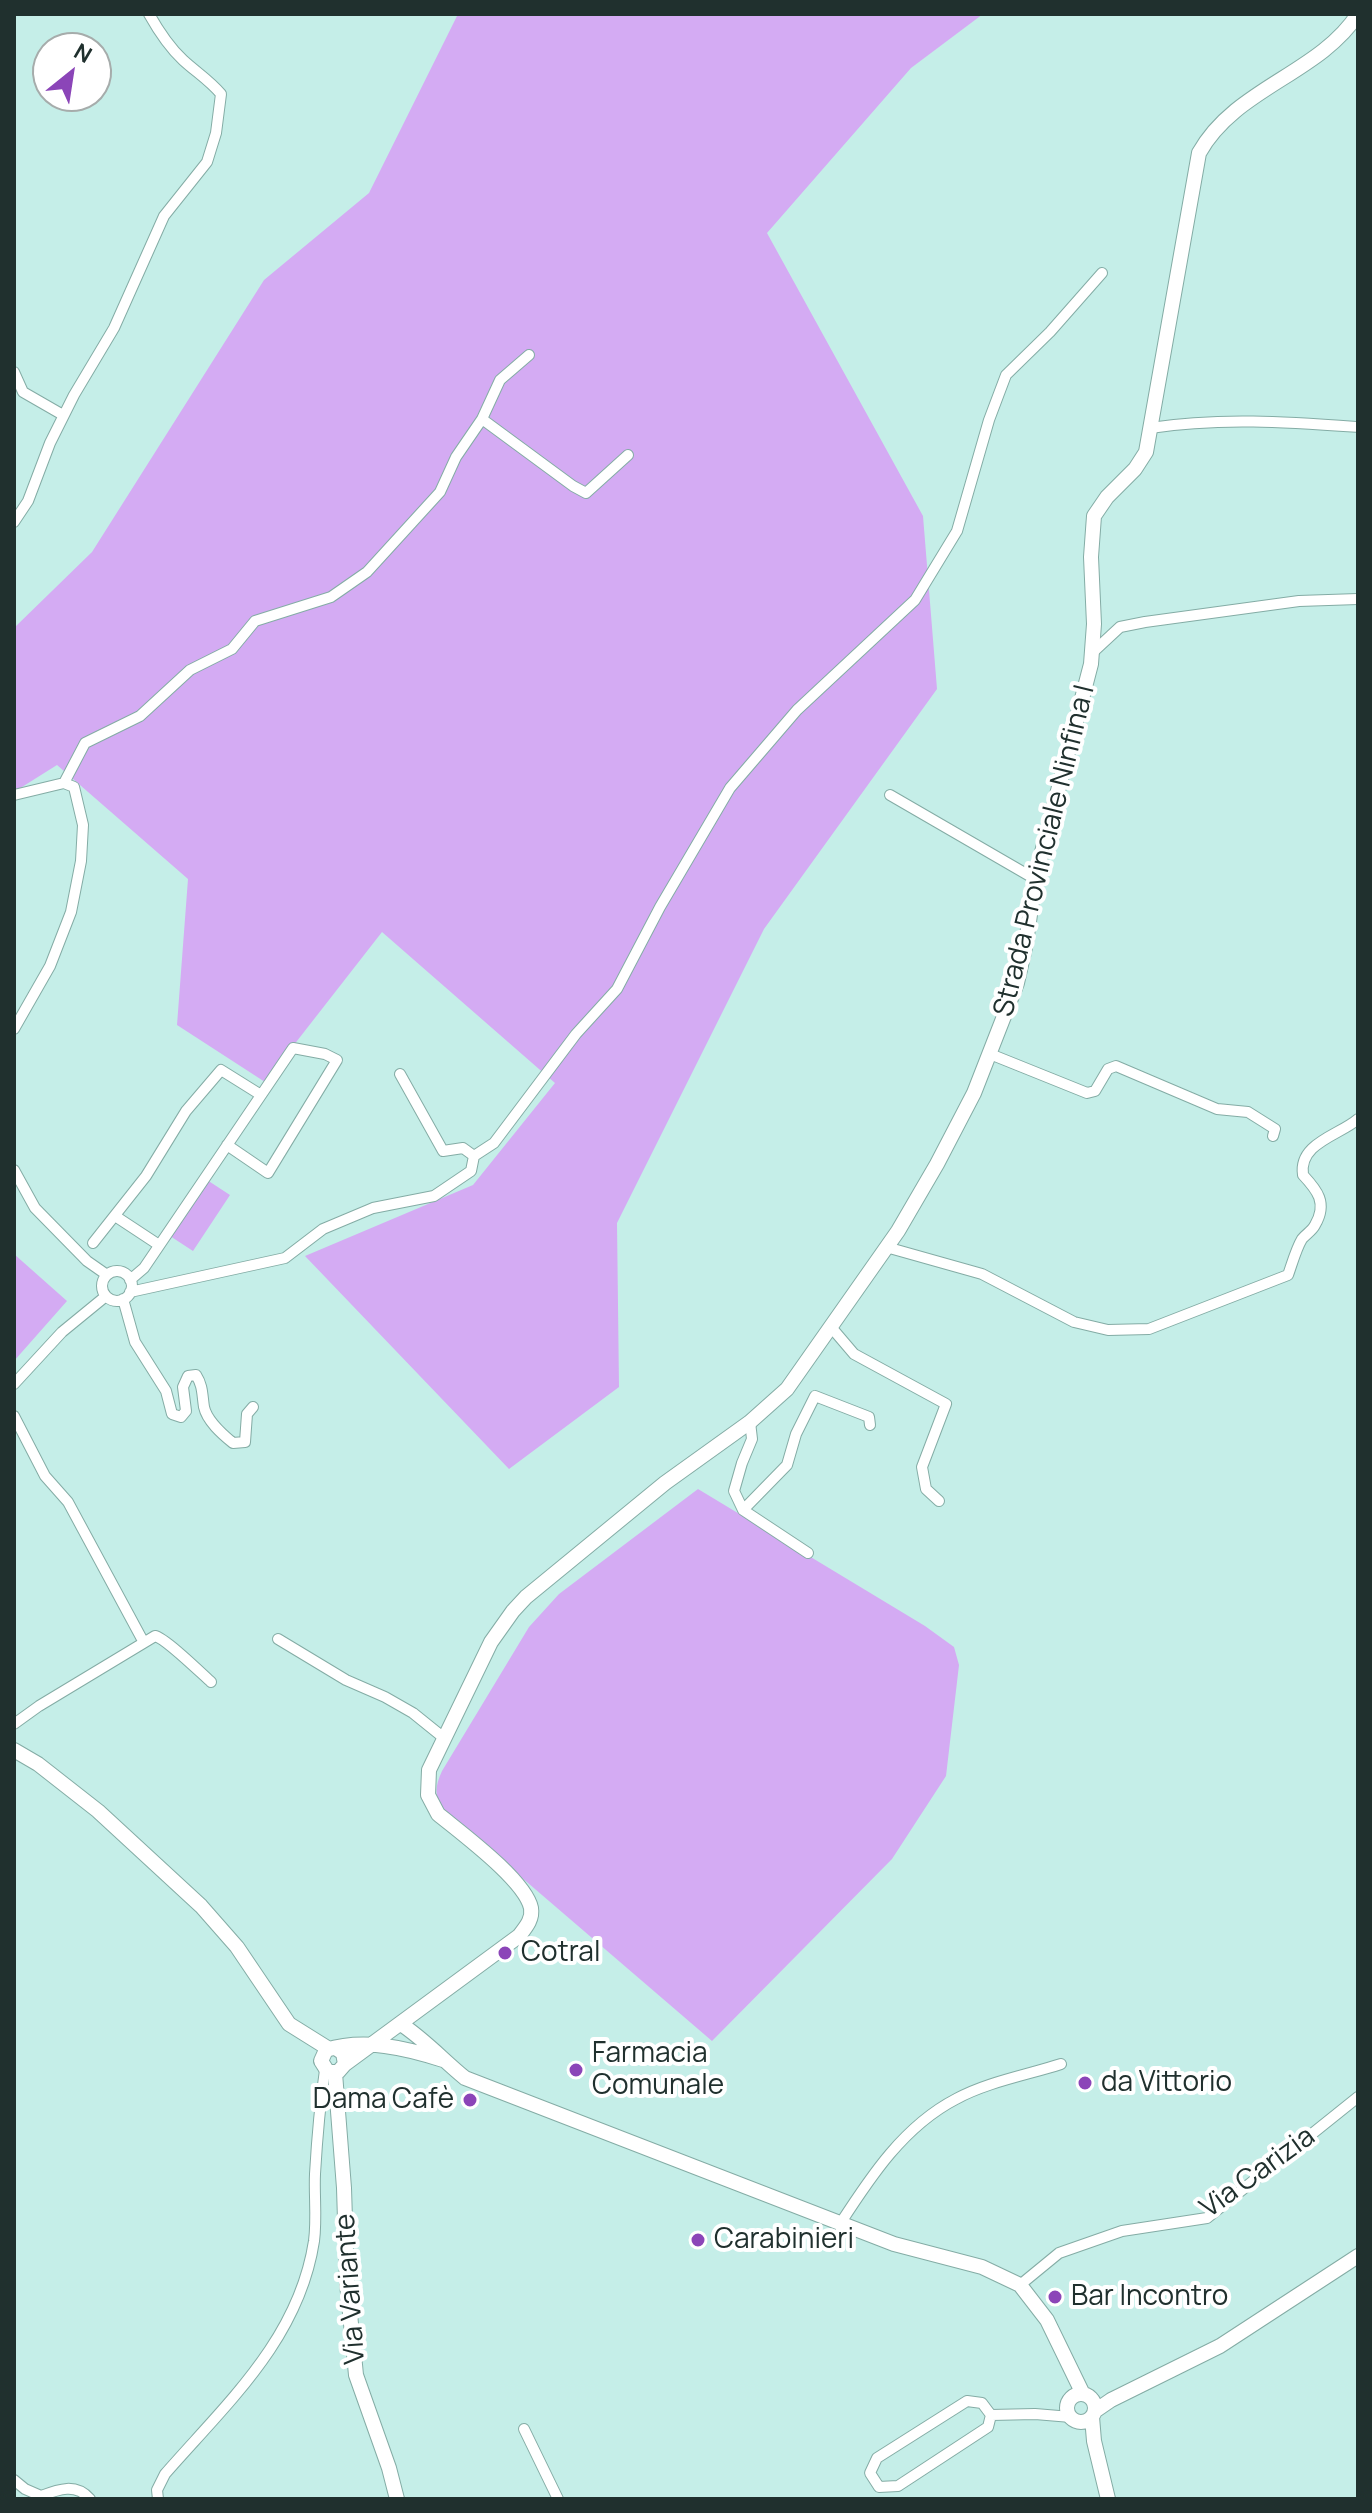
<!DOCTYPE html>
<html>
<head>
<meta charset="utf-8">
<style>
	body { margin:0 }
	#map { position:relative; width:1372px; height:2513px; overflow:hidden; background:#c5eee8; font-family:Manrope,sans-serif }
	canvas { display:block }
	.frame { position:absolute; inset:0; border:16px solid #20302e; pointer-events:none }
	.north { position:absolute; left:32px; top:32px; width:80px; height:80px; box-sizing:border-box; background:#fff; border:2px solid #a6acab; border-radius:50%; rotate:30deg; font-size:22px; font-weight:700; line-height:32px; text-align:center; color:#20302e }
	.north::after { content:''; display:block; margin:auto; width:28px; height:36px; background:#8b45b8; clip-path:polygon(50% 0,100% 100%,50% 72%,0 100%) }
</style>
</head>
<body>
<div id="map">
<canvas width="1372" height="2513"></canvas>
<div class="frame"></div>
<div class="north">N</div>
</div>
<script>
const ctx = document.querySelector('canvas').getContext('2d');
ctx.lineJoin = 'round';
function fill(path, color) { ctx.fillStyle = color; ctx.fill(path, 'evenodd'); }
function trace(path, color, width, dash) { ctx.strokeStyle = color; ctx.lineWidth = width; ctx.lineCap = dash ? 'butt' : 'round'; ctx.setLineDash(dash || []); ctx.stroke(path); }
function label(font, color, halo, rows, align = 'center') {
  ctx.font = font + ' Manrope,sans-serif'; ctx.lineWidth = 8; ctx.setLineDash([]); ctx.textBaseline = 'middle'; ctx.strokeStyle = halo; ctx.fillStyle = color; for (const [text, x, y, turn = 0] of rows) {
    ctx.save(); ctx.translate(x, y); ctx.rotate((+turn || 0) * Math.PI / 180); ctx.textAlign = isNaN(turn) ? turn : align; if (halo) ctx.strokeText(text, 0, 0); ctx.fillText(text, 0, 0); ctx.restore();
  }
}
const green = new Path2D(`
	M458 14H983L911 68 767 233 923 516 937 689 764 929 617 1223 619 1387 509 1469 305 1256 473 1185 555 1083 382 932 265 1082 177 1025 188 879 57 765 14 792V628L92 552 264 280 369 193Z
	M207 1180 230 1195 193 1251 170 1236Z
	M14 1254 67 1301 14 1361Z
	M698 1489 925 1626 954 1647 959 1665 946 1776 892 1859 712 2041 443 1810C434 1796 435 1786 442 1771L529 1627 559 1594Z`);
const street = new Path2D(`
	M14 372 23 392 63 415
	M482 419 500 380 529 355
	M1150 428C1220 417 1288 422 1358 427
	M14 522 28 501 50 443 74 395 114 328 164 216 207 162 216 133 221 94C209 80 196 72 183 60 169 47 158 30 149 14
	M1092 653 1120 627 1145 622 1299 601 1358 599
	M64 783 85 743 140 716 190 670 232 649 255 621 331 597 367 572 440 492 456 457 482 419 573 486 586 493 628 455
	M14 795 64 783 74 787 83 825 81 861 71 912 50 966 14 1029
	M890 795 1035 879
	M990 1054 1087 1093 1095 1091 1108 1069 1116 1066 1217 1109 1248 1112 1275 1129 1273 1136
	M474 1156 494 1143 576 1034 617 989 660 907 730 788 797 710 915 600 957 531 989 420 1006 375 1050 332 1102 273
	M14 1170 35 1208 87 1261 107 1275
	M115 1216 159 1245
	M93 1243 146 1176 186 1111 221 1070 261 1095
	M886 1247 982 1274 1074 1322 1108 1330 1149 1329 1288 1275C1292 1264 1296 1249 1302 1239 1306 1234 1312 1231 1315 1225 1328 1203 1317 1190 1303 1175 1298 1143 1340 1135 1358 1119
	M102 1286a15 15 0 1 1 30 0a15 15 0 1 1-30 0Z
	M130 1280 144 1268 293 1048 325 1054 337 1060 268 1173 227 1145
	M130 1292 285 1258 323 1229 373 1208 434 1196 471 1171 474 1156 463 1148 443 1151 400 1074
	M123 1299 135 1342 166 1391 172 1414 181 1417 186 1411 183 1387 188 1376 196 1375C203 1386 202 1394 204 1407 207 1421 222 1434 233 1443L245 1442 247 1414 253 1407
	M831 1327 854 1354 946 1404 922 1467 926 1489 939 1501
	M14 1384 62 1332 106 1296
	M14 1416 45 1476 68 1502 143 1641
	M750 1422 752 1439 742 1463 734 1491 743 1510 808 1553
	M743 1510 787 1465 796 1434 815 1396 869 1417 870 1425
	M278 1639 346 1680 385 1697 413 1713 444 1738
	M14 1724 39 1706 155 1636C165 1638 200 1672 211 1682
	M840 2224C871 2176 904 2126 956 2099 987 2082 1027 2075 1061 2064
	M1020 2285 1059 2253 1122 2231 1207 2218 1358 2097
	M967 2401 982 2403 991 2415 988 2427 898 2486 879 2487 870 2473 877 2458Z
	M991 2415 1035 2414 1071 2417
	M524 2429 558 2499
	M14 2480 25 2489 41 2496C59 2489 76 2483 90 2499
	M158 2499 157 2490 165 2474C227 2403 299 2339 314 2241 317 2218 314 2196 315 2174 317 2139 320 2104 325 2070`);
const secondary = new Path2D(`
	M14 1750 38 1764 98 1811 201 1906 237 1947 289 2024 329 2049
	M401 2024C425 2040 443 2060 465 2078L894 2244 982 2267 1020 2285 1047 2320 1083 2394
	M337 2049 343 2053 345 2064 338 2072H328L321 2061 326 2050C364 2038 406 2048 443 2060
	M345 2064 519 1936C526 1927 533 1919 531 1908 525 1880 461 1833 438 1814L428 1795 429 1770 491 1642 513 1611 526 1597 665 1483 750 1422 787 1389 898 1231 937 1164 974 1093 1017 983 1026 943 1035 879 1091 664 1094 624 1091 557 1094 516 1107 497 1135 469 1146 452 1199 153C1235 88 1319 74 1358 14
	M335 2073 344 2188 347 2283 356 2375 389 2468 397 2499
	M1067 2408a14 14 0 1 1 28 0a14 14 0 1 1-28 0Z
	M1095 2411 1111 2400 1220 2346 1358 2256
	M1092 2417 1094 2441 1108 2499`);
const markers = [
	[505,1953,8,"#8b45b8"],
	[576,2070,8,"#8b45b8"],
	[1085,2083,8,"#8b45b8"],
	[470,2100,8,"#8b45b8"],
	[698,2240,8,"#8b45b8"],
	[1055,2297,8,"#8b45b8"]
];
const streetNames = [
	["Strada Provinciale Ninfina I",1045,851,-76],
	["Via Carizia",1258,2173,-36],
	["Via Variante",351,2289,-94]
];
const poiNames = [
	["Cotral",521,1953],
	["Farmacia",592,2054],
	["Comunale",592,2086],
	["da Vittorio",1101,2083],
	["Dama Cafè",454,2100,"right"],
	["Carabinieri",714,2240],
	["Bar Incontro",1071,2297]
];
fill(green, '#d4abf3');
trace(street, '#84aca5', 12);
trace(secondary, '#84aca5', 16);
trace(street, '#fff', 10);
trace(secondary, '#fff', 14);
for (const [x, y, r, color] of markers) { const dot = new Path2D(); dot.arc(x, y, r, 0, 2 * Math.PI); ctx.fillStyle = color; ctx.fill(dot); trace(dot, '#fff', 3); }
label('28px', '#20302e', '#fff', streetNames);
label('28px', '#20302e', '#fff', poiNames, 'left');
</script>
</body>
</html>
